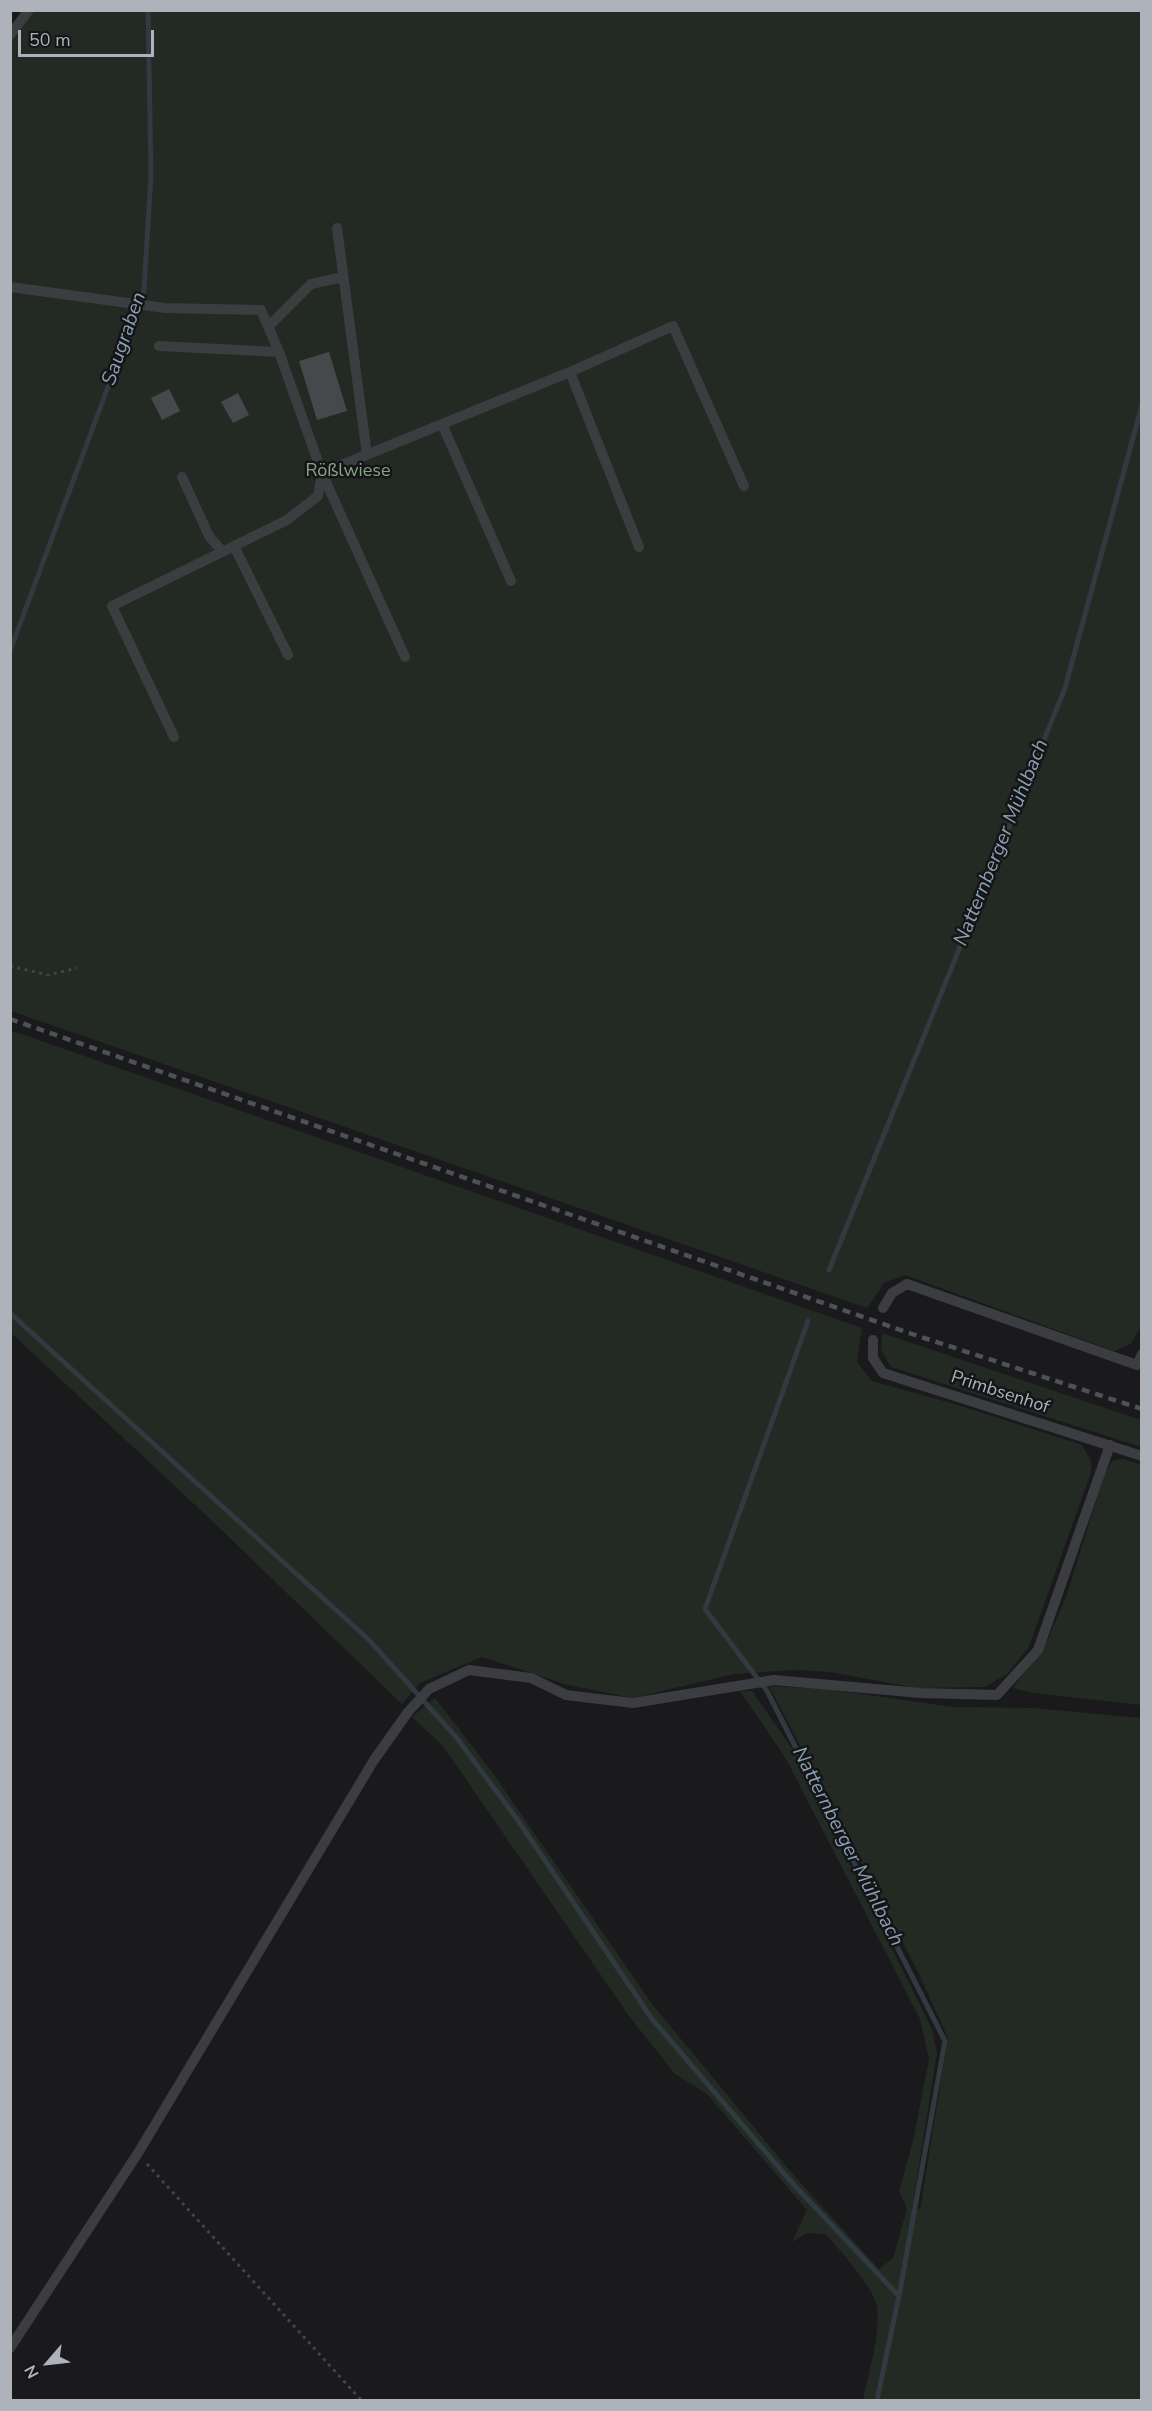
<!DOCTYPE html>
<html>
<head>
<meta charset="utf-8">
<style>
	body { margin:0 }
	#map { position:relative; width:1152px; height:2411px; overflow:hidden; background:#1a1a1c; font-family:"Nunito Sans",sans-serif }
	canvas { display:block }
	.frame { position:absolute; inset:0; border:12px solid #adb2bb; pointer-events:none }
	.north { position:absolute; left:18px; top:2333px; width:60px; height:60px; -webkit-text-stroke:4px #151517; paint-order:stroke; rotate:242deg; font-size:16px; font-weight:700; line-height:24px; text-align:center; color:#adb2bb }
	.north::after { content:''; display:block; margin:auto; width:21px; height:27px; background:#adb2bb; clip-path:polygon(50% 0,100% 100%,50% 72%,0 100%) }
	.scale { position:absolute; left:18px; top:30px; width:136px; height:27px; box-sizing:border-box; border:3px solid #adb2bb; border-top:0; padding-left:8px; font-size:18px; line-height:21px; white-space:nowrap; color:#adb2bb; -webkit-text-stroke:4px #151517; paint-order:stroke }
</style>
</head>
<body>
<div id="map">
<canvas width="1152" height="2411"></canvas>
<div class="frame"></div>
<div class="north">N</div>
<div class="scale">50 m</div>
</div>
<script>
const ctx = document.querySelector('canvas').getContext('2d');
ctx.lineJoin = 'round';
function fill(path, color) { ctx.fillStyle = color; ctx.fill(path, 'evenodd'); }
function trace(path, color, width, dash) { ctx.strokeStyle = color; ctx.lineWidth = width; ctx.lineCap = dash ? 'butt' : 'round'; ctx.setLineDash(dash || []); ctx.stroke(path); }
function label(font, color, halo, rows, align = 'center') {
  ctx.font = font + ' "Nunito Sans",sans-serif'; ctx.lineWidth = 5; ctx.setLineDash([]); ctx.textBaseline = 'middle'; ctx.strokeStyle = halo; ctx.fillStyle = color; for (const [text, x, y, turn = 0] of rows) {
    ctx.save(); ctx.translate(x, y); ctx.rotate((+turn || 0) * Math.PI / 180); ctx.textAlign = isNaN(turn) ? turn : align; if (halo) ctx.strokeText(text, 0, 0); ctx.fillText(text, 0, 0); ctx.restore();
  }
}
const green = new Path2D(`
	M34 10 1141 11 1142 1324 1131 1344 1114 1351 905 1275 884 1283 867 1308 11 1011 10 41Z
	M10 1030 862 1328 857 1362 872 1381 958 1405 1082 1445 1091 1461V1472L1029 1647 1007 1674 985 1687 917 1688 830 1672 794 1670 734 1674 633 1698 568 1685 482 1657 420 1683 402 1704 208 1517 11 1333Z
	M882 1333 1141 1420V1447L891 1367 881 1350Z
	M1123 1459 1141 1465V1705L1034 1693 1013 1688 1047 1641 1066 1597 1105 1473 1113 1460Z
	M769 1686 826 1689 952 1707 1033 1708 1141 1718V2400H863C869 2371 880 2337 877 2307 874 2287 839 2250 826 2234L807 2233 792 2242 807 2210 707 2094 675 2074 629 2016 443 1746 412 1717 435 1698 492 1772 652 2004 796 2178 879 2269 893 2258 907 2209 899 2191 913 2141 929 2059 920 2019 785 1757 740 1691H752L793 1750 932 2029 937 2053 912 2209H920L948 2038 917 1970Z`);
const stream = new Path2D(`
	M10 651 144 290 151 175 148 10
	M829 1270 1065 688 1142 405
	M10 1313 369 1640 456 1737 517 1819 652 2019 794 2185 899 2296
	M808 1321 705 1609 767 1691 945 2041 899 2296 877 2400`);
const building = new Path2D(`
	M329 352 347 411 317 420 299 361Z
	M169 389 180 411 162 420 151 398Z
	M238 393 249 415 233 423 221 402Z`);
const path = new Path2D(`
	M10 966 48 975 77 968
	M147 2164 361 2400`);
const lane = new Path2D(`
	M10 35 29 10
	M337 228 367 455
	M10 287 165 308 261 310 279 352 159 346
	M268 327 311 284 343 277
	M570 372 639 547
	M442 424 511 581
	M182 477 209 536 223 552
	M234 546 288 655
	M405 657 322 473 570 372 673 326 744 486
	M174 737 112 606 287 520 318 496 322 473 279 352
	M883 1308 892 1293 907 1284 1137 1365 1142 1354
	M873 1340V1358L883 1373 1142 1456
	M10 2348 138 2153 374 1760 408 1712 429 1689 469 1670 531 1678 566 1695 633 1703 774 1680 921 1693 997 1695 1038 1650 1110 1445`);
const rail = new Path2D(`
	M10 1019 912 1334 1142 1409`);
const parkNames = [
	["Rößlwiese",348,472]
];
const streetNames = [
	["Primbsenhof",1000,1393,18]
];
const waterNames = [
	["Saugraben",125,339,-71],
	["Natternberger Mühlbach",1002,843,-68],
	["Natternberger Mühlbach",847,1847,63]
];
fill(green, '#222a23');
trace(stream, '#303a40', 5);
fill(building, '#47484c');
trace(path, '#414448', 3, [3, 4.5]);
trace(lane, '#3b3d41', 10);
trace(rail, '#4e5156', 4.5, [8, 6]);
label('18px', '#86a586', '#151517', parkNames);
label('18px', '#adb2bb', '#151517', streetNames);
label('italic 20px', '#87a1b4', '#151517', waterNames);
</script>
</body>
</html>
